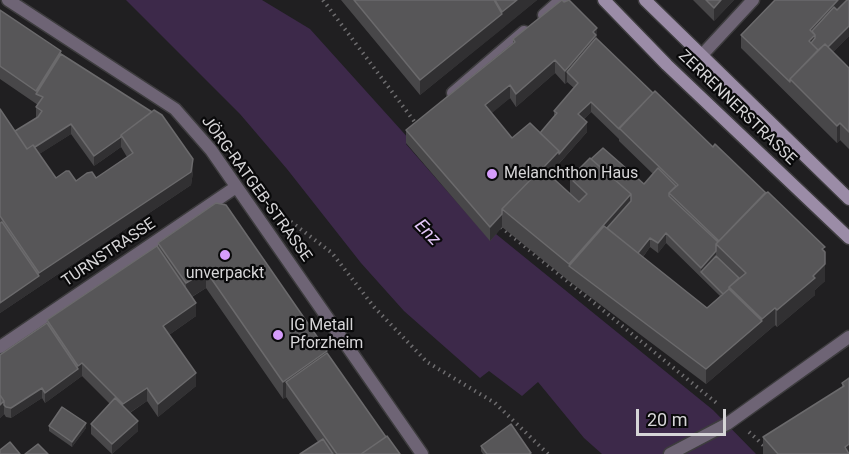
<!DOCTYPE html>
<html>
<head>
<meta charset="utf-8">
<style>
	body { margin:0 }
	#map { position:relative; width:849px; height:454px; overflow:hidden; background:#201f21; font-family:Roboto,sans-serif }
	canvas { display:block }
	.scale { position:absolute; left:636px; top:409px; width:90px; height:27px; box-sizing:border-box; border:3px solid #d6d5d7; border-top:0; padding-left:8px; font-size:18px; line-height:21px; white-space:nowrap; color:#d6d5d7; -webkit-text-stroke:4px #09090a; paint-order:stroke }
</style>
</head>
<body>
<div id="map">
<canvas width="849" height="454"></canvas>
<div class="scale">20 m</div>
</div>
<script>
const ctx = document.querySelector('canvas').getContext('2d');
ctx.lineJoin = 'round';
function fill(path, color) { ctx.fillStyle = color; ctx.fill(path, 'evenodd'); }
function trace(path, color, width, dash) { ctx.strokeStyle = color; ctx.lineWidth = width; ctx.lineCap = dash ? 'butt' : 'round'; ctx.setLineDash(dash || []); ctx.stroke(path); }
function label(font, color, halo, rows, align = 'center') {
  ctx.font = font + ' Roboto,sans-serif'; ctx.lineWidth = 4.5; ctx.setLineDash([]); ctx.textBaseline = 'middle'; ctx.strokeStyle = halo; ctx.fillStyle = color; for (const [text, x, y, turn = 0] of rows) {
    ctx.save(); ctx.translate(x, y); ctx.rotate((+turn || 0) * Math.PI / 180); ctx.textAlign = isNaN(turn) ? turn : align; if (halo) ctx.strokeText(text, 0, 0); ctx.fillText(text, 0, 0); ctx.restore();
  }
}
const water = new Path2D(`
	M126 0H262L310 29 410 140 406 144 490 240 496 234 713 410 756 454H602L584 438 538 382 522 396 489 371 480 378 404 311 361 263 287 169 240 114Z`);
const path = new Path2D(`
	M323 0 417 125
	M286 218 332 253 374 307 427 362 495 403 548 454
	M501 227 719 405
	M749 432 773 454`);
const pedestrian = new Path2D(`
	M544 15 561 0
	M453 93 524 32`);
const minor = new Path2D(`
	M8 0 175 109 211 150 422 454
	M702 55 753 0
	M0 347 236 187
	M670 454 727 424 849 337`);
const secondary = new Path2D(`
	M604 0 667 65 849 238
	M645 0 849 199`);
const wall = new Path2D(`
	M341 0H537L420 95Z
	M693 0H734L714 21Z
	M0 10 61 54 193 172 191 185 0 313V109L15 131 37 117H36V107L38 105 0 79ZM71 134 94 166 121 147 127 157 96 178 76 181 56 178 39 154Z
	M741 35 849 36 833 52 849 68V149L840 140 837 143 741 48Z
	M513 39H597L653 93 713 147 825 251V281L815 290V295L777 327 775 325 706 384 569 281 502 227 490 241 406 143V130L513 43ZM555 73 565 84 567 82 574 88 554 111V116L540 133 512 138 491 113 510 98 516 107ZM591 112 619 139V141L653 174 644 184 591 159 570 178V194L549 175 587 132 584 119ZM666 243 720 296 707 308 643 257 650 247 658 253Z
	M216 203 327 353 386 437 400 454H300L318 442 286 397 283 399 206 288 192 297 196 316 169 335 196 386 158 417 147 401 130 413 138 431 112 454 91 434V424L110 404 82 376 45 403 42 398 11 418 6 417 4 414 0 418V355L47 323V320L158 247V243Z
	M849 378V454H763V437L842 388V383Z
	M49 426 86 428 72 447 49 431Z
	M481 446 531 454H483L481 451Z`);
const shadedWall = new Path2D(`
	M517 0H537L502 29V12Z
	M721 0H734L714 21V8Z
	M838 0H849L815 48 809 44 810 30Z
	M502 14V29L420 95V80Z
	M849 26V36L798 87 792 80Z
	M597 28V41L567 72V82L565 84V71Z
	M61 51V64L36 94V91Z
	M555 60V73L516 107V94Z
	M510 85V98L485 119V105Z
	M591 102V112L578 124V114Z
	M587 122V132L511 217 504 211 559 151Z
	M840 123V140L837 143V126Z
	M71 124V134L27 162V152Z
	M121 137V147L94 166V156Z
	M193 159V172L191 185 0 313V303L39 276V273Z
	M631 194V211L569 266V264Z
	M502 214V227L490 241V227Z
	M666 233V243L658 253V243Z
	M650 238V247L636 266V256Z
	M716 251V261L701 272V268Z
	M825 252V281L815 290V295L777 327V310L813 276Z
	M206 271V288L186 300V283Z
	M196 303V316L163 339V326Z
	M775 308V325L762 336V319Z
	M762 321V336L706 384V369Z
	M327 351V368L286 382V397L283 399V382Z
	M82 363V376L45 403V393L78 369V366Z
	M196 373V386L158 417V404Z
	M42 388V398L11 418V408Z
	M147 388V401L123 417V404Z
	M4 401V414L0 418V405Z
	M138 421V431L112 454V444Z
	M86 423V428L72 447V442Z
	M849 444V454L845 447Z`);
const building = new Path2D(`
	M354 0H494L502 14 420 80Z
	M495 0H517L502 12Z
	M562 0 564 2 569 0 597 28 593 32 596 35 565 71 555 60 516 94 510 85 485 105 512 138 530 123 559 151 542 169V168L502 209V214L490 227 406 130 515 42 513 39Z
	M706 0H721L714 8Z
	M775 0H838L810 30 815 35 809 41 818 50 790 79V82L741 35Z
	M847 0H849V26L828 47 825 44 818 50 811 43 815 38V35L812 31 834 7 837 10Z
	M0 10 61 51 36 91 0 66Z
	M596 38 653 93 619 129 591 102 578 114 587 122 559 154V151L540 133 557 113 554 111 578 83 567 72Z
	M825 44 849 68V132L840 123 837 126 790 79Z
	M61 54 152 112 121 135V137L94 156 71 124 35 147 33 145 27 149 15 131 38 117 42 111 36 107 43 97 36 94Z
	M655 91 713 147 715 144 766 193 719 241 669 193 678 185 619 128Z
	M0 109 27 149 33 145 56 178 66 171H69L76 181 87 173 92 172 96 178 133 153 121 135 154 110 162 115 193 159 191 172 39 273 0 216Z
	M603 148 644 184 658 168 676 186 669 193V196L718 242 716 244V251L701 268 666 233 658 243 650 238 638 253 607 228 631 201V194L591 159Z
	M590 158 631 194 569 264 502 209 542 168 579 202 587 194 570 178Z
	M768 192 825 247 822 249 825 252V264L813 276 815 278 777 310 775 308 762 319 729 287 746 273 716 244 764 194Z
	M216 203 226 205 327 351 283 382 206 271 186 283 158 243Z
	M2 222 39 276 0 303V223Z
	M604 226 707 308 729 289 762 321 706 369 569 266Z
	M157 246 196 303 163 326 196 373 158 404 147 388 123 404 82 363 78 366 47 320Z
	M716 256 739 278 729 287V289L723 294 701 272Z
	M47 323 78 369 45 393 42 388 11 408 6 407 4 405V401L0 395V355Z
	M327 353 386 437 361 454H337L286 382Z
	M849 378V444L845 447 849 454H778L763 437 844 386 842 383Z
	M0 395 4 401 0 405Z
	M115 398 138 421 112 444 91 424Z
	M62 407 86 423 72 442 49 426Z
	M511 424 531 453 529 454H487L481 446Z
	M387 436 400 454H361Z
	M323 439 333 454H300Z
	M10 442 20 454H0V450Z
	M38 444 48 454H25Z`);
const markers = [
	[492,174,6,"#d59cfb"],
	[225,255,6,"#d59cfb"],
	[278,335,6,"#d59cfb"]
];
const streetNames = [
	["ZERRENNERSTRASSE",737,108,44],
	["JÖRG-RATGEB-STRASSE",256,189,54],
	["TURNSTRASSE",109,253,-34]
];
const poiNames = [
	["Melanchthon Haus",504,174],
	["unverpackt",225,274,"center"],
	["IG Metall",290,326],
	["Pforzheim",290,344]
];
const waterNames = [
	["Enz",427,233,46]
];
fill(water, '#3d294a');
trace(pedestrian, '#3d3c3e', 15);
trace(minor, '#3d3c3e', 15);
trace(secondary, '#3d3c3e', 15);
trace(path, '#6e6d6f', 4, [1.5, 4.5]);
trace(pedestrian, '#6e6475', 12);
trace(minor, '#6e6475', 12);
trace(secondary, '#9b8ca7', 12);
fill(wall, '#484749');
fill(shadedWall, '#313032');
fill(building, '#575658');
trace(building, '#6b6a6c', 1.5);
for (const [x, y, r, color] of markers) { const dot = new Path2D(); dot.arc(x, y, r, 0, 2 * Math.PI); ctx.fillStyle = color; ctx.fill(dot); trace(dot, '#09090a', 2); }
label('16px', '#d6d5d7', '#09090a', streetNames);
label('16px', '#d6d5d7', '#09090a', poiNames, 'left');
label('italic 18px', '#e4c7f9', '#09090a', waterNames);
</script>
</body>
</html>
